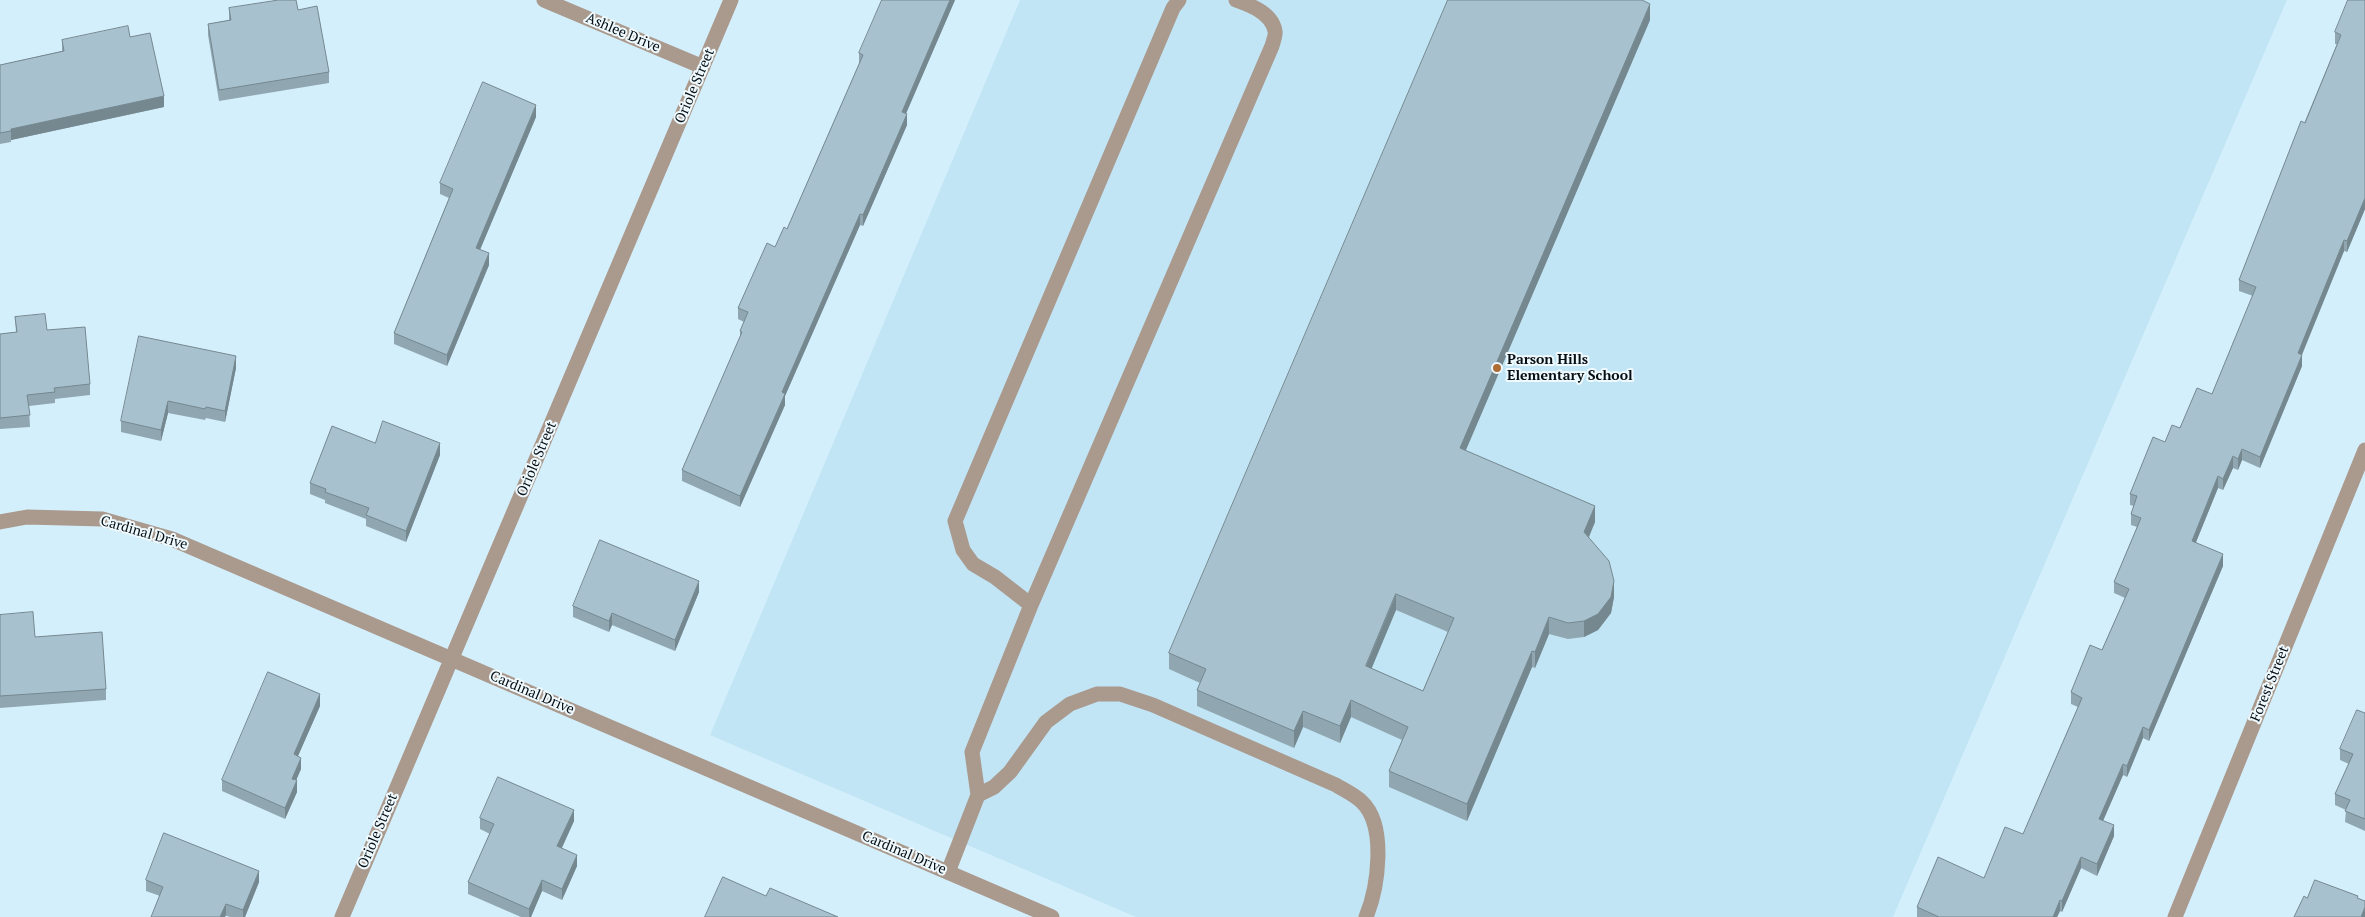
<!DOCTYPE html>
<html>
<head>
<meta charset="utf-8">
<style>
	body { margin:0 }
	canvas { display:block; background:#d4effc }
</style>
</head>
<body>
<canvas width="2365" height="917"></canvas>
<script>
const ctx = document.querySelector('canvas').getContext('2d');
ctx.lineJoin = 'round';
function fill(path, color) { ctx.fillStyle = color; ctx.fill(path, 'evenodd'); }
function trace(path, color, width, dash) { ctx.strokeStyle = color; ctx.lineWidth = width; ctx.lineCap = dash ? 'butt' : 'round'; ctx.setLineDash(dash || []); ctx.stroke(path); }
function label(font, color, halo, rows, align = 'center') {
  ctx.font = font + ' "PT Serif",serif'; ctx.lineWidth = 4; ctx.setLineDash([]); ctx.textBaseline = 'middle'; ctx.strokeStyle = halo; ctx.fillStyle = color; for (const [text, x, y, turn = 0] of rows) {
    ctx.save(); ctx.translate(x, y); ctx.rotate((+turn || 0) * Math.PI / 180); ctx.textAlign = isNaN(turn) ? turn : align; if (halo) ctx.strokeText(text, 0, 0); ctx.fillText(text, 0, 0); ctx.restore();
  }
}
const built = new Path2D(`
	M1020 0H2287L1893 917H1136L710 735Z`);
const lane = new Path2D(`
	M1031 605 995 577 973 564 963 550 955 521 1173 8 1179 0
	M978 795 972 752 1031 605 1272 46C1273 42 1276 35 1275 31 1272 13 1250 5 1236 0
	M948 872 978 795 994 787 1010 772 1046 722 1070 704 1097 694H1120L1153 705 1336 785C1344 790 1355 795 1362 802 1387 826 1378 888 1366 917`);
const street = new Path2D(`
	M544 0 703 67
	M0 522 27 517 102 519 172 539 1052 917
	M342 917 731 0
	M2175 917 2365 450`);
const wall = new Path2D(`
	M955 0 906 113 907 125 863 226 860 225 785 396V405L740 507 682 481V470L740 339V331L744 322 738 319V308L787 229 859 64V53Z
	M2365 0V209L2347 252 2344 251 2302 355V366L2260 468 2242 460 2238 470 2233 468 2223 490 2218 488 2196 542 2223 566 2149 741 2143 738 2127 777 2123 775 2103 821 2114 836 2097 876 2081 868 2062 912 2060 911 2057 917H1917V907L1984 878 2023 834 2078 707 2071 704V692L2102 650 2125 598 2114 593V582L2137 527 2131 525V514L2134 506 2130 505V494L2165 442 2212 394 2253 296 2239 291V280L2337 44H2335V32Z
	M229 8 298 10 329 72V83L219 101 208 35V24L229 20Z
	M1650 20 1465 451 1595 522 1589 537 1614 597 1611 613 1598 630 1584 637 1568 639 1549 634 1535 668 1532 667 1467 821 1389 787V771L1402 740 1351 717 1340 743 1303 727 1294 748 1197 706V690L1200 683 1169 669V653ZM1396 610 1448 632 1423 691 1371 668Z
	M130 37 164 107 11 140V142L0 144V65L62 51V40Z
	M536 117 480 250 489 265 447 366 394 344V333L449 198 440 194V183Z
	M15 317 47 330 90 384V395L55 399V403L29 406 30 427 0 429V334L16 332Z
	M236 368 225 422 206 418 205 420 168 413 161 441 121 432V421Z
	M375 443 440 455 406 542 366 526V519L325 503V500L310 494V483Z
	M699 592 675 651 612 625 609 632 573 617V606Z
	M0 615 35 637 106 689V700L0 708Z
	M320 706 298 756 301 769 296 780 297 792 285 819 222 791V780Z
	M2365 713V831L2345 822 2346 810 2335 805V794L2349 764 2340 760V749Z
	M480 818 574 821 562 848 577 866 562 900 542 891 531 917H521L468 894V882L490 834 480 829Z
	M146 880 259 882 245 917H230L160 896 146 891Z`);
const shadedWall = new Path2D(`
	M950 0H955L902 123V112Z
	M1650 4V20L1460 464V448Z
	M164 96V107L11 140V129Z
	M536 105V117L476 259V248Z
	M907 114V125L863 226V215Z
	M2365 198V209L2347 252V241Z
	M860 214V225L785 396V405L740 507V496L782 392Z
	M2344 240V251L2298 364V353Z
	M489 253V265L447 366V355Z
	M2302 355V366L2260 468V457Z
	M236 356V368L225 422V411Z
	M168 401V413L161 441V430Z
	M440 443V455L406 542V531Z
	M2242 449V460L2238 470V459Z
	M2233 456V468L2223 490V479Z
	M2218 476V488L2192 552V541Z
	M1595 506V522L1584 548V532Z
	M2223 554V566L2149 741V730Z
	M699 581V592L675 651V640Z
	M1614 581V597L1611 613 1598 630 1584 637V621Z
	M1396 594V610L1366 682V666Z
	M612 613V625L609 632V621Z
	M1549 617V634L1535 668V652Z
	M1532 651V667L1467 821V804Z
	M320 694V706L294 765V754Z
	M1351 700V717L1340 743V726Z
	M1303 711V727L1294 748V731Z
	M2143 727V738L2127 777V766Z
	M301 758V769L292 790V779Z
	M2123 764V775L2099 830V819Z
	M297 780V792L285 819V808Z
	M574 810V821L557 858V846Z
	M2114 825V836L2097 876V864Z
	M577 855V866L562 900V889Z
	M2081 857V868L2062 912V901Z
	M259 871V882L245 917H243V910Z
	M542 880V891L531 917H529V909Z
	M2060 900V911L2057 917H2053Z
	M226 904V915L225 917H220Z
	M2365 907V917H2361Z`);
const building = new Path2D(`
	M279 0H296L298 10 317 6 329 72 219 90 208 24 231 20 229 8Z
	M882 0H950L902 112 907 114 863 215 860 214 782 392 785 394 740 496 682 470 742 332 740 331 748 312 738 308 767 243 775 247 784 227 787 229 863 55 859 53Z
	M1448 0H1642L1650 4 1460 448 1595 506 1584 532 1609 561 1614 581 1611 597 1598 614 1584 621 1568 623 1549 617 1535 652 1532 651 1467 804 1389 771 1408 727 1351 700 1340 726 1303 711 1294 731 1197 690 1206 669 1169 653ZM1396 594 1454 618 1423 691 1366 666Z
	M2348 0H2365V198L2347 241 2344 240 2298 353 2302 355 2260 457 2242 449 2238 459 2233 456 2223 479 2218 476 2192 541 2223 554 2149 730 2143 727 2127 766 2123 764 2099 819 2114 825 2097 864 2081 857 2062 901 2060 900 2053 917H1939L1917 907 1938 857 1984 878 2005 827 2023 834 2082 698 2071 692 2090 645 2102 650 2129 589 2114 582 2141 518 2131 514 2137 496 2130 494 2153 437 2165 442 2172 425 2180 428 2197 388 2212 394 2256 287 2239 280 2301 121 2305 123 2341 35 2335 32Z
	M128 26 130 37 150 33 164 96 11 129V131L0 133V65L64 51 62 40Z
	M483 82 536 105 476 248 489 253 447 355 394 333 453 189 440 183Z
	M45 314 47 330 85 327 90 384 54 388 55 392 27 395 30 415 0 418V334L17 332 15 317Z
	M139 336 236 356 225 411 206 407 205 409 168 401 161 430 121 421Z
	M383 421 440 443 406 531 366 515 369 508 325 492 326 489 310 483 332 426 375 443Z
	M600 540 699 581 675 640 612 613 609 621 573 606Z
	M33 612 35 637 102 632 106 689 0 696V615Z
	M268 672 320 694 294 754 301 758 292 779 297 780 285 808 222 780Z
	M2357 710 2365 713V819L2345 811 2350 800 2335 794 2353 754 2340 749Z
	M498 777 574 810 557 846 577 855 562 889 542 880 529 909 468 882 494 824 480 818Z
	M164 833 259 871 243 910 226 904 220 917H151L163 887 146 880Z
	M723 877 766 896 770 888 838 917H705Z
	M2315 880 2358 896 2357 898 2365 901V907L2361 917H2294L2304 896 2307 898Z`);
const markers = [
	[1497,368,5,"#ad6d35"]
];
const streetNames = [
	["Ashlee Drive",623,33,23],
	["Oriole Street",695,86,-67],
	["Oriole Street",537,459,-67],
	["Cardinal Drive",144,533,16],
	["Forest Street",2270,684,-68],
	["Cardinal Drive",532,693,23],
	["Oriole Street",378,831,-67],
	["Cardinal Drive",904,853,23]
];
const poiNames = [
	["Parson Hills",1507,360],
	["Elementary School",1507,376]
];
fill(built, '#c1e5f5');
trace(lane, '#aa998d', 15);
trace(street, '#aa998d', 15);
fill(wall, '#90a7b1');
fill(shadedWall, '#758890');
fill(building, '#a7c2ce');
trace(building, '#758890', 1);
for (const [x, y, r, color] of markers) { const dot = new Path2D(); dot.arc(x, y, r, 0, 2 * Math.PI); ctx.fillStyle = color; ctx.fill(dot); trace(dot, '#effaff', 2); }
label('14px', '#060e13', '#effaff', streetNames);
label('bold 14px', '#060e13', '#effaff', poiNames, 'left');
</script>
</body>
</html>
